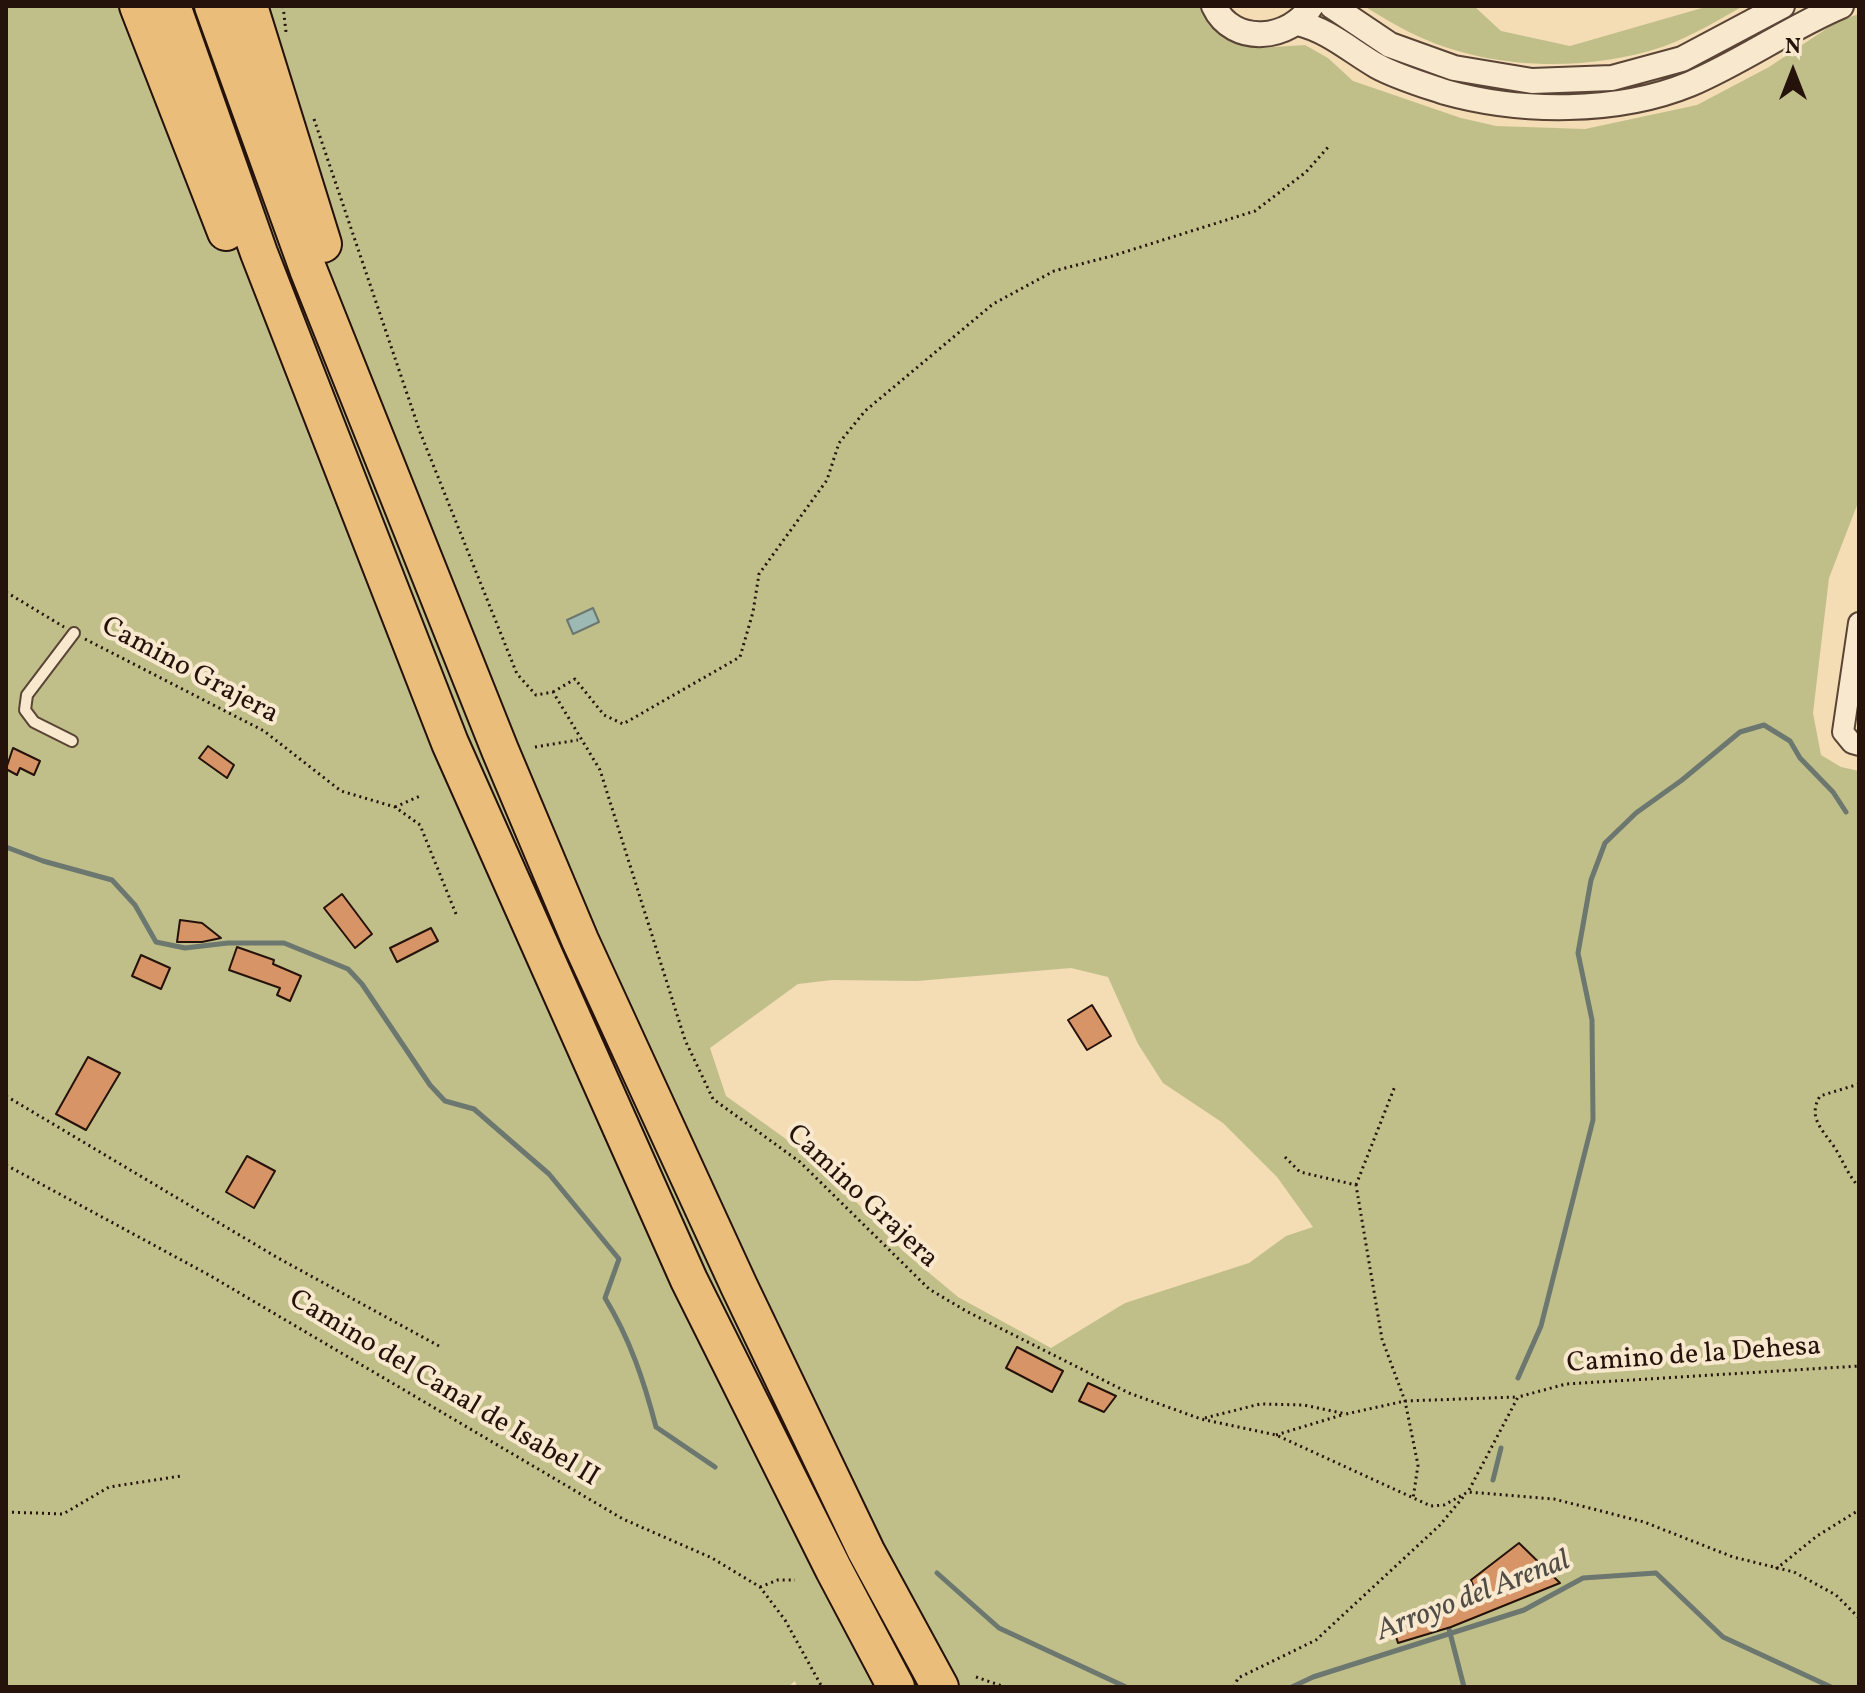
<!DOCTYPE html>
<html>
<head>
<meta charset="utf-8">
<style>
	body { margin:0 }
	#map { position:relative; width:1865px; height:1693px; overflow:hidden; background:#f4dcb4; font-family:Vollkorn,serif }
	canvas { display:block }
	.frame { position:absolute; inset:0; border:8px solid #25120b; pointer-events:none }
	.north { position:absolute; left:1753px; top:32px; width:80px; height:80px; -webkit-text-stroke:6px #f8e8ce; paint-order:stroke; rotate:0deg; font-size:22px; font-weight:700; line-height:32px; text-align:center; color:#25120b }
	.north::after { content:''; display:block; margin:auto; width:28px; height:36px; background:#25120b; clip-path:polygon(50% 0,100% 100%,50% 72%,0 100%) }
</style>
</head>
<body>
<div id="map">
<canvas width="1865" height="1693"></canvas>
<div class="frame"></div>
<div class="north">N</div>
</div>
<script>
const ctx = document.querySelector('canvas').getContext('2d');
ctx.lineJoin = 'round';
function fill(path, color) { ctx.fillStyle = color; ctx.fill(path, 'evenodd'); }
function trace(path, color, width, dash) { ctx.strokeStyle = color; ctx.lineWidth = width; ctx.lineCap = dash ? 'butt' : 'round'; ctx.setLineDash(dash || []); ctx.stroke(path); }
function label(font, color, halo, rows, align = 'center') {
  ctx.font = font + ' Vollkorn,serif'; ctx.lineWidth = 8; ctx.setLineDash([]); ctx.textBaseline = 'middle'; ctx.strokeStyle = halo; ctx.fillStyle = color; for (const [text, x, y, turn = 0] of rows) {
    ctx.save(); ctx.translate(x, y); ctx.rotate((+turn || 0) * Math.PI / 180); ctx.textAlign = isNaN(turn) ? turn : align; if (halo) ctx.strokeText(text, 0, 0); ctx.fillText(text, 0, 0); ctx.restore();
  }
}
const green = new Path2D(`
	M6 6H1199L1215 28 1240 43 1258 48 1305 45 1328 58 1353 81 1461 118 1496 126 1585 129 1697 105 1769 67 1838 21 1859 14V500L1829 578 1813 713 1821 755 1841 767 1859 771V1687H797L795 1681 788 1687H6ZM1071 968 1108 977 1138 1044 1163 1083 1223 1123 1277 1177 1313 1227 1286 1236 1249 1263 1125 1303 1051 1348 958 1297 903 1251 818 1162 726 1096 710 1048 798 984 832 980 917 981Z
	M1364 6H1474L1501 31 1570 46 1709 6H1743C1717 21 1690 37 1662 47 1583 73 1486 70 1411 33 1395 25 1379 15 1364 6Z`);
const water = new Path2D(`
	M593 608 599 622 573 634 567 620Z`);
const stream = new Path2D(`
	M6 847 43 861 112 880 135 905 156 942 185 948 228 943H284L348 969 362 984 430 1085 445 1101 474 1109 549 1174 619 1259 605 1298C630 1339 644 1381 656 1427L715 1467
	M1518 1378 1541 1326 1593 1120 1592 1020 1578 953 1591 880 1605 843 1636 813 1682 780 1740 732 1764 725 1790 741 1800 758 1833 792 1846 812
	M1493 1480 1501 1448
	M937 1573 999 1628 1126 1687
	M1449 1629 1464 1687
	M1292 1687 1313 1677 1524 1610 1583 1578 1656 1573 1723 1637 1831 1687`);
const building = new Path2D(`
	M208 746 234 765 227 778 199 758Z
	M13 748 40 761 34 775 20 768 17 775 6 769Z
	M342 894 372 934 355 948 324 908Z
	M180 920 202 923 221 938 202 942H177Z
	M431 928 438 941 397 962 390 948Z
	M237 947 274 960 273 964 301 976 290 1001 277 995 280 988 229 970Z
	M141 955 170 968 161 989 132 976Z
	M1092 1005 1111 1036 1087 1050 1068 1020Z
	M88 1057 120 1073 86 1130 56 1114Z
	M247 1156 275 1171 254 1208 226 1192Z
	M1017 1347 1063 1371 1052 1392 1006 1368Z
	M1088 1383 1116 1396 1104 1412 1079 1401Z
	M1519 1543 1560 1583 1451 1627 1398 1643 1394 1630 1433 1616 1432 1613 1478 1598 1471 1580Z`);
const path = new Path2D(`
	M283 6 286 32
	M314 119 420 432 517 674 536 695 553 692 600 770 685 1040 713 1099 800 1162 929 1289 966 1311 1129 1393 1201 1419 1276 1435 1431 1506 1444 1505 1468 1492 1554 1499 1644 1522 1733 1557 1794 1572 1836 1595 1859 1618
	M6 592 64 627
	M85 639 264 731 341 791 395 807 420 825 456 914
	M553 692 575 679 604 715 623 724 740 657 753 612 759 574 827 480 839 443 865 411 993 304 1054 271 1112 256 1255 211 1306 172 1330 145
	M535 747 578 740
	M395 807 420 796
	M1859 1084 1820 1096C1807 1118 1823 1130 1835 1148 1843 1161 1848 1175 1859 1187
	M6 1096 278 1258 439 1346
	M1285 1157 1300 1172 1356 1185 1382 1339 1405 1401 1418 1465 1413 1499
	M6 1165 209 1275 623 1519 712 1558 760 1587 785 1620 822 1687
	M1356 1185 1395 1086
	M1205 1418 1260 1404 1304 1405 1346 1414 1405 1401 1517 1397
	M1276 1435 1345 1414
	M1469 1490 1518 1397 1566 1384 1859 1366
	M6 1512 63 1514 109 1487 181 1476
	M1776 1569 1817 1536 1859 1510
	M760 1587 778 1580H795
	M976 1677 1005 1687
	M1234 1687 1238 1678 1316 1640 1440 1525 1464 1496`);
const service = new Path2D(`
	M72 741 34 722 25 710 27 695 74 633`);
const minor = new Path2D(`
	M1859 623 1843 732 1852 743 1859 745`);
const tertiary = new Path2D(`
	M1214 6C1233 47 1291 40 1311 6
	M1332 6 1390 45 1454 68 1532 81 1612 78 1682 59 1782 6
	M1298 23C1328 30 1351 51 1377 66 1397 77 1424 85 1445 92 1520 113 1617 114 1690 84 1742 62 1789 28 1841 6`);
const motorway = new Path2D(`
	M138 6 226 232
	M172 6 259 253 450 743 689 1280 834 1570 896 1687
	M213 6 308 269 500 750 580 940 739 1286 866 1551 940 1687
	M249 6 323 244`);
const streetNames = [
	["Camino Grajera",189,672,28],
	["Camino Grajera",861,1198,43],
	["Camino de la Dehesa",1694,1357,-4],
	["Camino del Canal de Isabel II",443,1390,31]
];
const waterNames = [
	["Arroyo del Arenal",1474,1598,-21]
];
fill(green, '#c0bf8a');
fill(water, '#9cbab3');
trace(water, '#6c7770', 2);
trace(stream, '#6c7770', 5);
fill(building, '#d69467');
trace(building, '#25120b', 2);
trace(service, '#594435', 14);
trace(minor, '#594435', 24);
trace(tertiary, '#594435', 28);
trace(motorway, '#25120b', 40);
trace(path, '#25120b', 3, [2, 4]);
trace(service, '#f8e8ce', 10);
trace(minor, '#f8e8ce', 20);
trace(tertiary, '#f8e8ce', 24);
trace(motorway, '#eabe7a', 36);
label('28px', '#25120b', '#f8e8ce', streetNames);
label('italic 30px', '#4f4d46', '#f8e8ce', waterNames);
</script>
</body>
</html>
